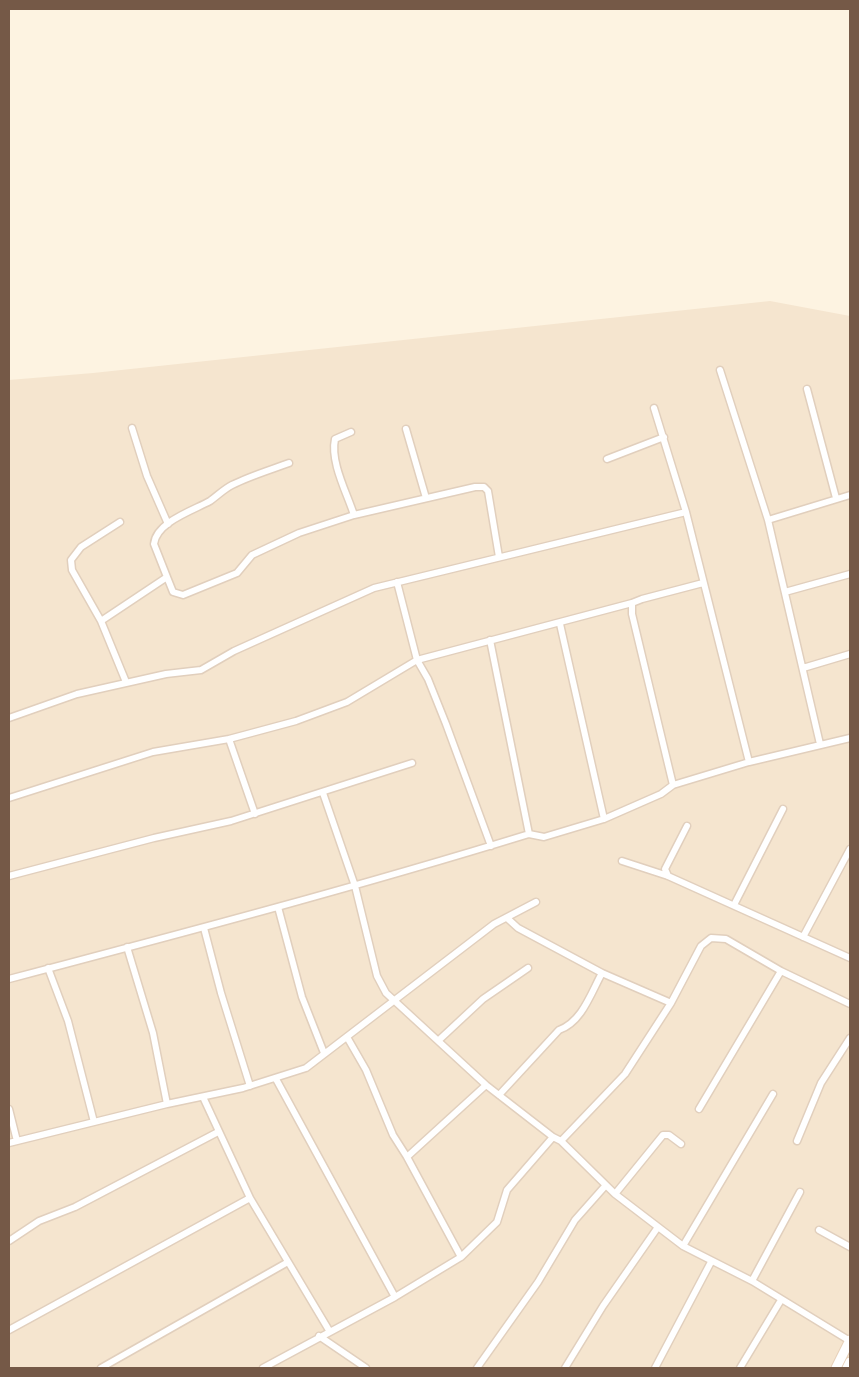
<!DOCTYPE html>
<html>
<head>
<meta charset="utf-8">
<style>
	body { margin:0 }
	#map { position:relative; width:859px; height:1377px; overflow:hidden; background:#fdf3e1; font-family:Cabin,sans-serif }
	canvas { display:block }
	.frame { position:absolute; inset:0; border:10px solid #755947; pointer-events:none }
</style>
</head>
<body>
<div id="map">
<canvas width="859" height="1377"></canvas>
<div class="frame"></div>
</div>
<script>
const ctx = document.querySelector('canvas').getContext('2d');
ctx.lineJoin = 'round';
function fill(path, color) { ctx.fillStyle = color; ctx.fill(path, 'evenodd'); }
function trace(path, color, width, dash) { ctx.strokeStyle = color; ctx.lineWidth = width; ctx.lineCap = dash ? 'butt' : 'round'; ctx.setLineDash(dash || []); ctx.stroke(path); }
const residential = new Path2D(`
	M770 301 850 316V1368H9V380L93 373Z`);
const street = new Path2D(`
	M720 370 768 520 820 744
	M807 389 836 498
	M654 408 686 512 749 762
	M132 428 147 476 168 524
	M406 429 426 498
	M351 432 335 439C330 462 347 493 354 515
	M607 459 664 437
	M768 520 850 495
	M120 522 81 547 71 560 72 570 101 621 126 682
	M167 577 154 544C156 522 194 510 210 501 217 496 224 489 232 485 250 476 270 470 289 463
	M397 582 417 660 428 679 446 724 491 846
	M785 592 850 574
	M101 621 167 577 173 592 183 595 237 573 252 555 299 533 354 515 475 487H484L488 491 499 557
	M560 624 604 819
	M490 640 529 834
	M803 668 850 654
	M9 718 77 694 166 674 201 670 234 651 374 588 686 512
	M229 739 296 721 347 702 417 660 632 603
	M673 785 632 614V603L642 599 703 583
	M323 793 355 886 377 976 386 993 486 1085 553 1137 561 1141 615 1194 683 1246 752 1281 850 1341
	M9 798 153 752 229 739 255 814
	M622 861 668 876 850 958
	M9 876 154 838 231 821 412 763
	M668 876 665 869 687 826
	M734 905 783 809
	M278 907 302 997 324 1053
	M507 918 518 928 602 973 671 1003
	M204 928 221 993 250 1086
	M803 937 850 849
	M127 947 153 1033 167 1104
	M48 968 68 1021 94 1122
	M9 979C183 933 357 887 529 834L544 837 604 819 661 794 673 785 749 762 850 738
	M347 1037 366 1070 393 1135 407 1157 461 1257
	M439 1040 483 999 528 968
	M276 1079 395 1297
	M499 1095 559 1030C582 1022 591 993 602 973
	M203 1097 250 1198 330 1332
	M9 1109 17 1141
	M699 1109 781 971
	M561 1141 625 1074 671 1003 701 946 711 938 726 939 781 971 850 1004
	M797 1141 821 1083 850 1038
	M9 1143 167 1104 243 1088 306 1068 494 924 536 902
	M407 1157 486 1085
	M615 1194 663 1135H669L681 1144
	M819 1230 850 1247
	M9 1241 39 1221 75 1207 218 1132
	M683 1246 773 1094
	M752 1281 800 1192
	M9 1330 250 1198
	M319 1336 366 1368
	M101 1368 288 1262
	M263 1368 395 1297 461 1257 497 1222 507 1190 553 1137
	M477 1368 538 1282 575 1220 606 1185
	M565 1368 603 1306 658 1227
	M655 1368 711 1262
	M740 1368 781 1300`);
const secondary = new Path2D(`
	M836 1368 850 1340
	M847 1368 850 1362`);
fill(residential, '#f5e5cf');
trace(street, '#e1cfbd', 9);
trace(secondary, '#e7d1ba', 11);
trace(street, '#fff', 6);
trace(secondary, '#fff', 9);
</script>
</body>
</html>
